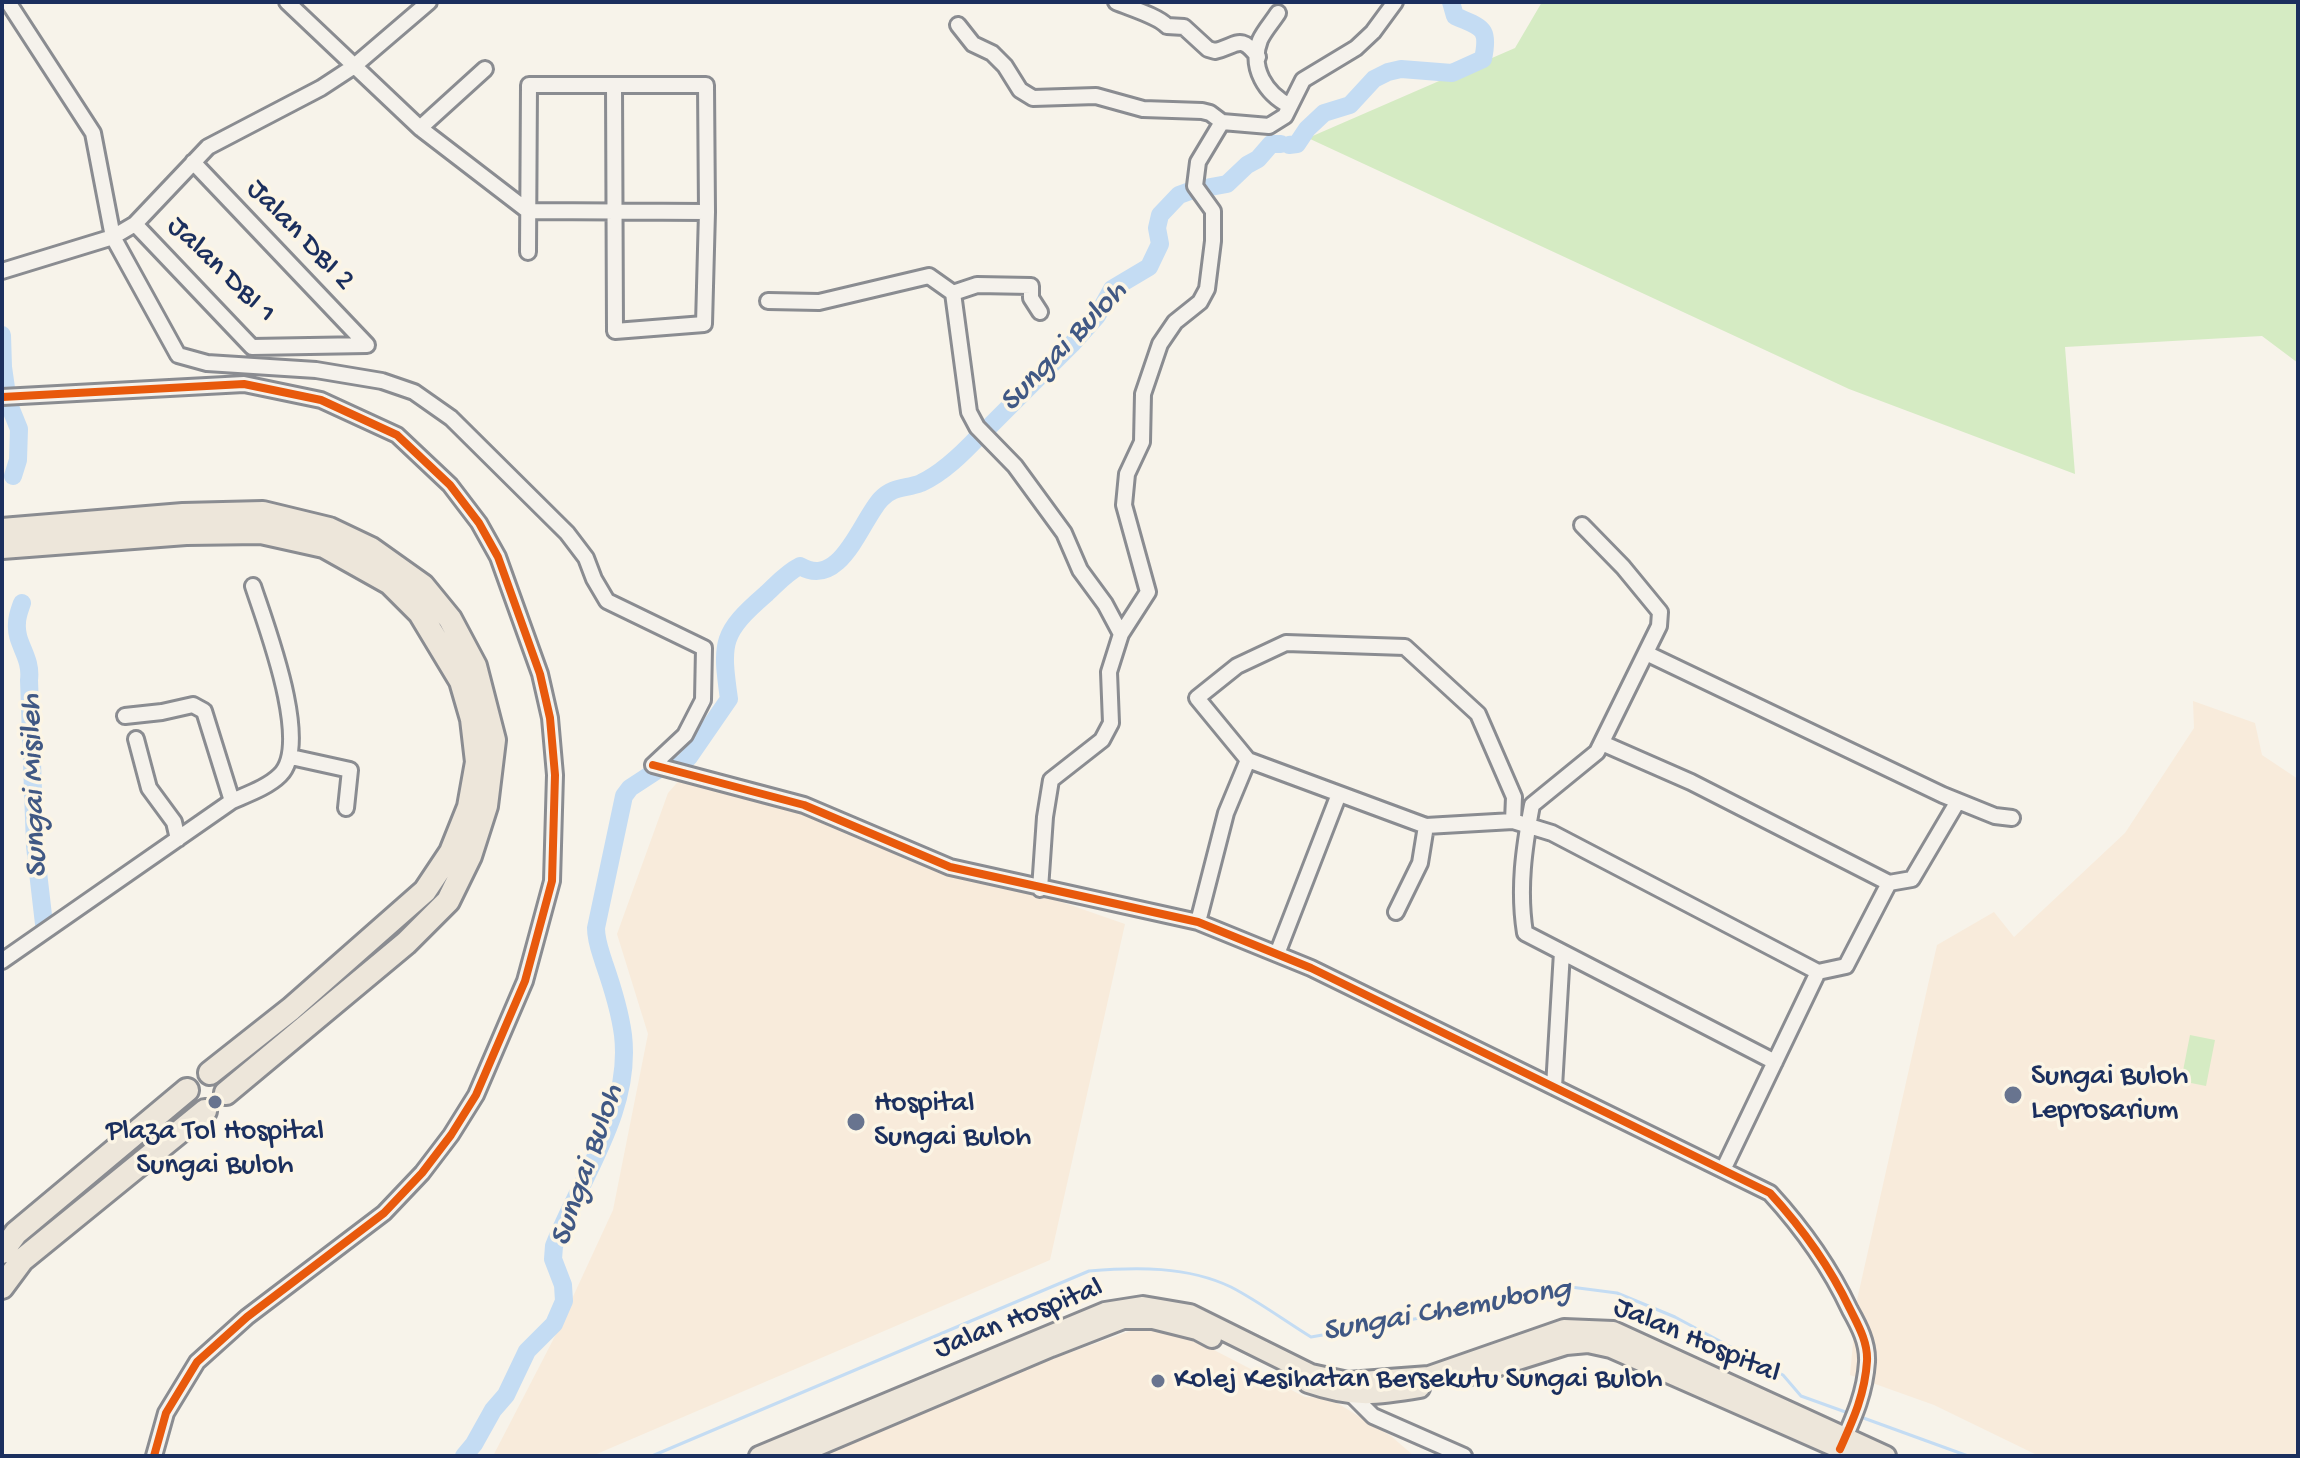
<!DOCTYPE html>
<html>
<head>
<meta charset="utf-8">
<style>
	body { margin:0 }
	#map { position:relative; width:2300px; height:1458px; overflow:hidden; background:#f7f3ea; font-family:"Gochi Hand",sans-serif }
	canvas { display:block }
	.frame { position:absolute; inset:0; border:4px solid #1b2f5e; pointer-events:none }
</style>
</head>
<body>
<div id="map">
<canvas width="2300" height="1458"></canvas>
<div class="frame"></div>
</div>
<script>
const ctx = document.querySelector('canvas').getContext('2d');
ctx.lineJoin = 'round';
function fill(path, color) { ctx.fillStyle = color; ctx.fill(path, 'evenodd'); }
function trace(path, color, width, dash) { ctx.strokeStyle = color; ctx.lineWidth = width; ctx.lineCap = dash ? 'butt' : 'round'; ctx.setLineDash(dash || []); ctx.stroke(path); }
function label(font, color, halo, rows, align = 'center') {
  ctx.font = font + ' "Gochi Hand",sans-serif'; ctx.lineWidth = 7; ctx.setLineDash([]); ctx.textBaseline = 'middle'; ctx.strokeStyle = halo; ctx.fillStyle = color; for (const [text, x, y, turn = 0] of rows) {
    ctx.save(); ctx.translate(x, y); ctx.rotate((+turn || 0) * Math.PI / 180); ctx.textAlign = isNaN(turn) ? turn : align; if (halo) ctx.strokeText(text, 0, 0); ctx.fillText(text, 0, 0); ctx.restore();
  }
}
const built = new Path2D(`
	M2193 701 2255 723 2262 755 2298 779V1456H2039L1934 1405 1850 1375 1857 1300 1937 945 1994 912 2014 937 2125 833 2194 728Z
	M683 776 742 791 1125 924 1050 1260 592 1456H493L553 1340 613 1210 648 1034 617 934 668 793Z
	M1139 1328 1181 1333 1305 1397 1329 1398 1391 1436 1414 1456H822L1035 1365Z`);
const green = new Path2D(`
	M1542 2H2298V363L2262 336 2065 347 2075 474 1849 389 1308 138 1515 48Z
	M2190 1035 2215 1040 2206 1086 2181 1081Z`);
const stream = new Path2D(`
	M1858 1416 1968 1456
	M652 1456 1089 1271C1136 1267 1187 1266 1231 1287 1258 1301 1285 1321 1311 1337L1460 1311 1563 1286 1617 1293 1675 1317 1783 1375 1801 1396 1851 1414`);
const river = new Path2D(`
	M1289 145 1297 144 1307 129 1324 113 1350 105 1374 79 1388 72 1401 69 1452 73 1483 59C1490 26 1481 28 1455 16L1451 2
	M1205 188 1227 184 1247 165 1258 159 1271 144H1281
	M2 335 3 367 8 402 19 429 18 460 13 476
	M987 429 1072 344 1097 316 1112 289 1149 267 1160 244 1157 228 1160 215 1179 195 1190 191
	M22 603C20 609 17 616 17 623 15 644 32 656 29 680L35 846 44 924
	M672 765 682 764 689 757 729 699C721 642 721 633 766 594 777 584 786 573 800 566 841 590 861 520 881 499 893 486 906 489 921 483 943 473 963 453 979 436
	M464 1456 474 1444 493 1410 506 1395 527 1351 554 1324 564 1301 563 1285 553 1259 554 1246C580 1178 632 1112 623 1035 620 1012 612 986 604 963 600 950 596 941 596 928L624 796 630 788 656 771`);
const minor = new Path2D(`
	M8 2 93 133 113 237 178 355 207 363 316 370 382 381 414 392 451 418 567 533 586 558 594 579 607 601 704 648 703 700 685 735 653 765
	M287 2 420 128 528 211 707 212
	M1116 2C1130 8 1158 16 1167 26L1184 27 1208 49 1215 51C1237 46 1240 33 1258 57
	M1278 13C1273 21 1264 31 1260 40 1249 68 1266 94 1290 106
	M958 25 973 44 992 53 1005 66 1020 90 1033 98 1096 96 1143 109 1202 111 1210 113 1222 122
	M420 128 485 69
	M193 162 367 345
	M135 224 252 347 367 345
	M528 252 529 85H706L707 212 704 324 615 331 614 85
	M2 271 113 237 135 224 208 147 321 88 353 67 429 2
	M953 293 977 285 1031 286V298L1040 312
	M768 301 819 302 929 276 953 293 969 412 977 427 1015 466 1064 533 1080 570 1105 604 1121 634
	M2 397 244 384 321 400 397 435 450 485 479 523 498 557 540 674 550 718 555 775 552 881 525 981 476 1095 451 1135 422 1173 384 1213 247 1317 197 1362 166 1413 154 1456
	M1582 525 1623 567 1660 612 1659 626 1597 752 1532 805C1524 848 1518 889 1525 933L1775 1062
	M1646 653 1943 795 1995 816 2012 818
	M125 716 162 712 193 705 204 711 232 801
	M136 739 149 788 174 822 178 839
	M1602 743 1691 782 1889 883
	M291 757 350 770 346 808
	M653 765 804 805 950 867 1198 922 1311 968 1770 1193C1803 1229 1829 1265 1850 1310 1859 1326 1868 1343 1867 1362 1865 1393 1854 1417 1842 1444
	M1513 821 1514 797 1478 714 1405 647 1286 643 1237 666 1197 698 1248 760 1426 826 1513 821 1552 833 1818 972
	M1040 889 1045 817 1051 780 1102 740 1111 723 1109 672 1121 634 1148 592 1124 505 1127 474 1142 442 1143 394 1160 344 1175 322 1200 302 1207 289 1213 241V211L1195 186 1198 162 1222 122 1269 126 1285 116 1303 80 1356 48 1373 32 1395 2
	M1396 912 1420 863 1426 826
	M1198 922 1226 813 1248 760
	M1277 954 1339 794
	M2 961 232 801C248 794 268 787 280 775 312 744 265 623 253 586
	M1554 1087 1562 952
	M1723 1170 1818 972 1846 966 1889 883 1912 879 1958 801
	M1350 1389 1351 1394 1373 1416 1464 1456`);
const major = new Path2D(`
	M1464 1377 1566 1345 1588 1343 1611 1348 1856 1456
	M1308 1383C1352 1398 1374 1396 1420 1388
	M759 1456 1105 1312 1143 1306 1190 1314 1311 1374 1348 1382 1429 1376 1564 1329 1613 1331 1886 1456
	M794 1456 1051 1347 1123 1319H1153L1197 1330 1212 1338`);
const highway = new Path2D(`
	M2 530 183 515 263 513 329 529 371 549 423 586 450 619 475 666 494 740 486 806 470 856 448 901 406 943 226 1093
	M2 547 186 533 261 532 324 546 390 583 420 613 461 681 472 719 477 762 469 807 451 852 425 891 291 1009 210 1073
	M2 1252 16 1233 187 1090
	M2 1287 22 1260 205 1111`);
const cycleway = new Path2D(`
	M2 397 244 384 321 400 397 435 450 485 479 523 498 557 540 674 550 718 555 775 552 881 525 981 476 1095 451 1135 422 1173 384 1213 247 1317 197 1362 166 1413 154 1456
	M653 765 804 805 950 867 1198 922 1311 968 1770 1193C1803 1229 1829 1265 1850 1309 1858 1325 1868 1342 1867 1361 1865 1394 1853 1420 1840 1449`);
const markers = [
	[2013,1095,10,"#68748f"],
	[215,1102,8,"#68748f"],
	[856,1122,10,"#68748f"],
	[1158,1381,8,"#68748f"]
];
const streetNames = [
	["Jalan DBI 2",299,236,46],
	["Jalan DBI 1",220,271,44],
	["Jalan Hospital",1019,1320,-21],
	["Jalan Hospital",1696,1342,23]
];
const poiNames = [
	["Sungai Buloh",2031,1078],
	["Leprosarium",2031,1112],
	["Hospital",874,1105],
	["Sungai Buloh",874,1139],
	["Plaza Tol Hospital",215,1133,"center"],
	["Sungai Buloh",215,1167,"center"],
	["Kolej Kesihatan Bersekutu Sungai Buloh",1174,1381]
];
const waterNames = [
	["Sungai Buloh",1065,348,-46],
	["Sungai Misileh",36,786,-92],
	["Sungai Buloh",589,1166,-71],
	["Sungai Chemubong",1447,1312,-10]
];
fill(built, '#f8ebdb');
fill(green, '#d5ebc3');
trace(stream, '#c4dcf3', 3);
trace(river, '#c4dcf3', 18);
trace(minor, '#8a8c91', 20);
trace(major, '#8a8c91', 24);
trace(highway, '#8a8c91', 28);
trace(minor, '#f5f2ec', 14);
trace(major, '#ede6da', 18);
trace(highway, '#ede6da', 22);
trace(cycleway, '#e8590c', 8);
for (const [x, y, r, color] of markers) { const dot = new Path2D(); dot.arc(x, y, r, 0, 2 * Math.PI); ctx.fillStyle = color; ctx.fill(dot); trace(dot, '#fcf5e5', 3); }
label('30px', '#1b2f5e', '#fcf5e5', streetNames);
label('30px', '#1b2f5e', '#fcf5e5', poiNames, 'left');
label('italic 32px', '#405884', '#fcf5e5', waterNames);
</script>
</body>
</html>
